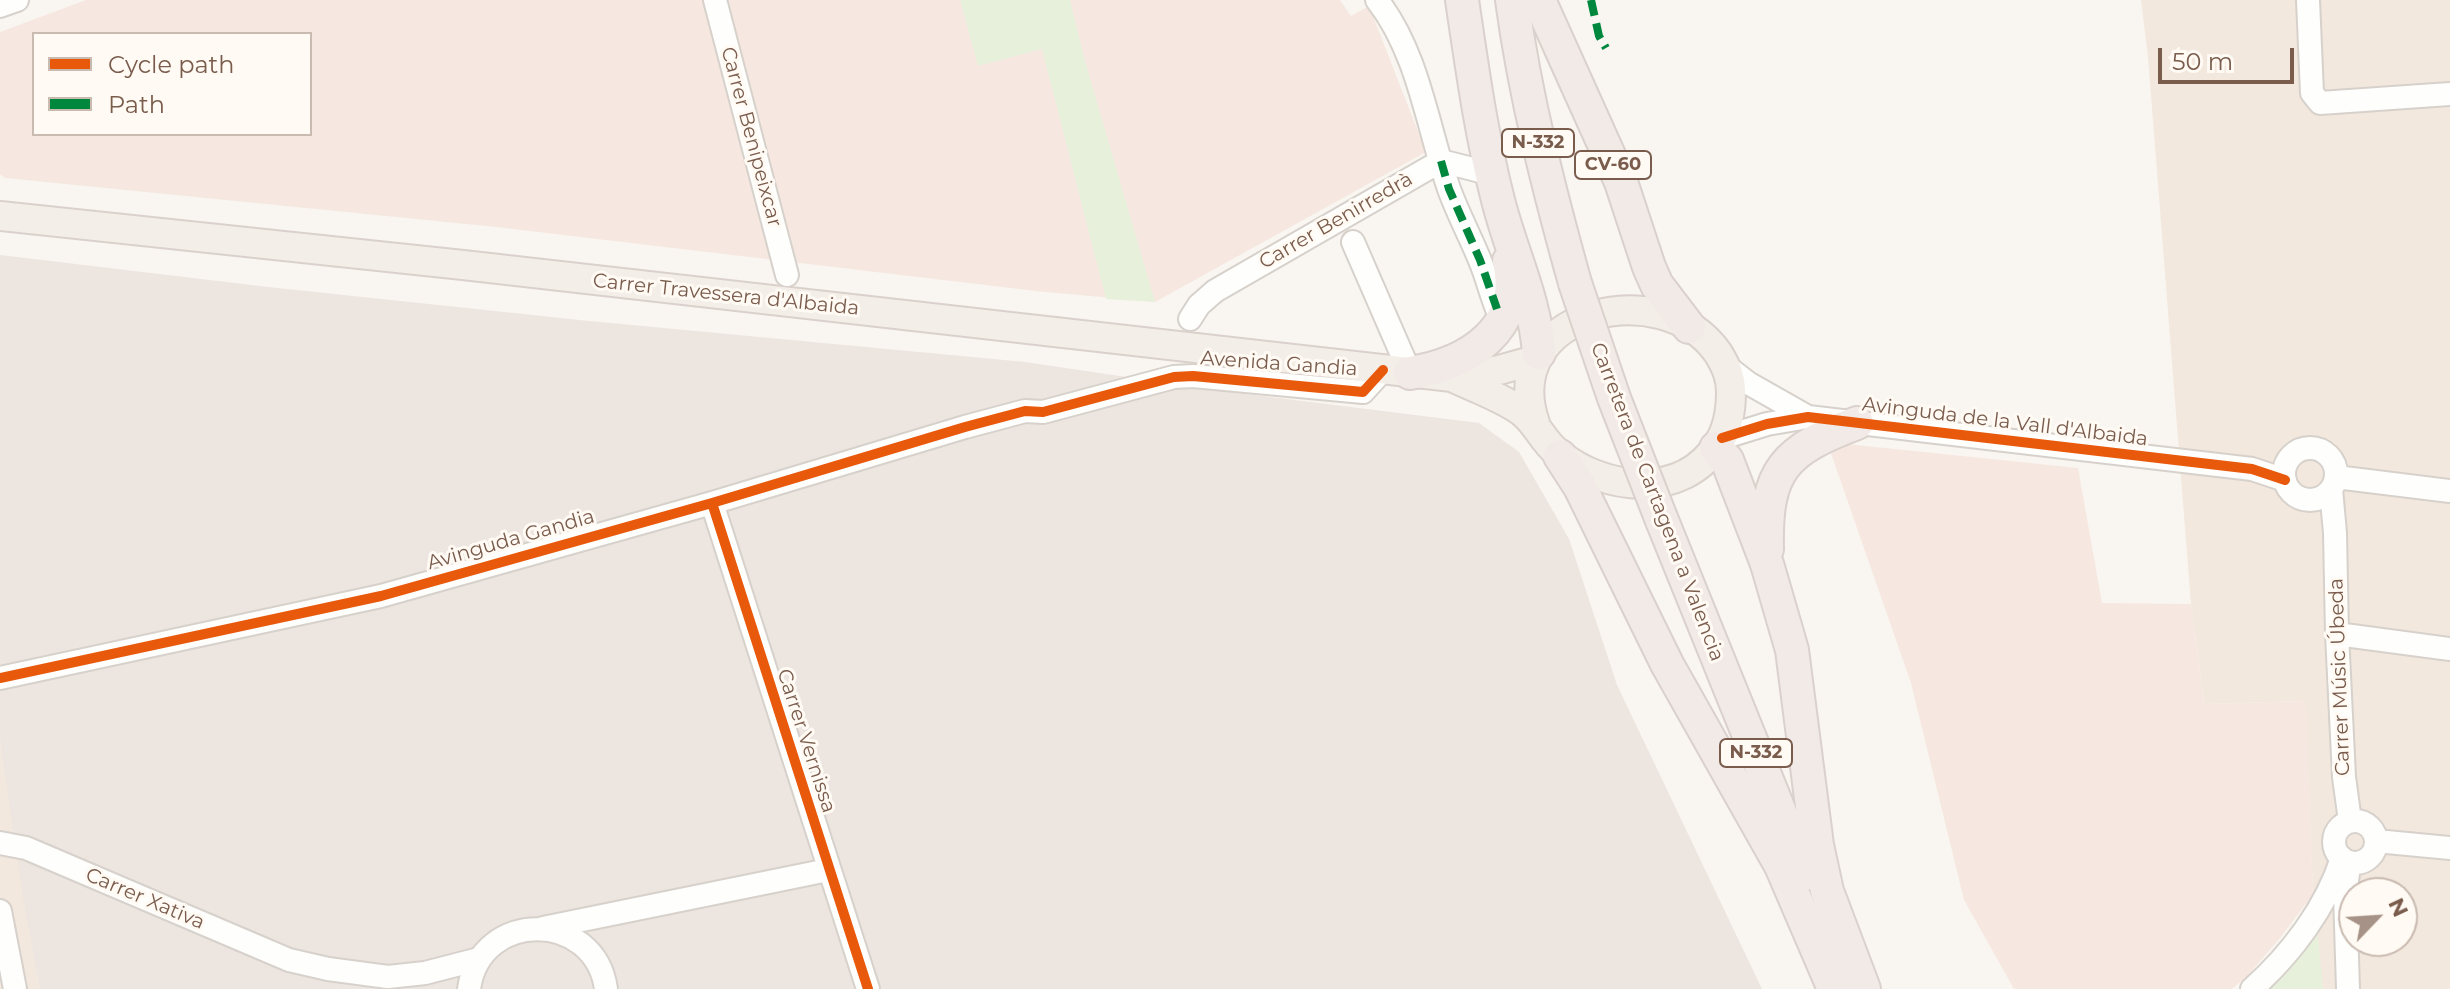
<!DOCTYPE html>
<html>
<head>
<meta charset="utf-8">
<style>
	body { margin:0 }
	#map { position:relative; width:2450px; height:989px; overflow:hidden; background:#f9f5f0; font-family:Montserrat,sans-serif }
	canvas { display:block }
	.legend { position:absolute; left:32px; top:32px; width:280px; height:104px; box-sizing:border-box; background:#fffaf3; border:2px solid #cabbb1; margin:0; padding:10px 14px; list-style:none; font-size:24px; color:#7a5c4d }
	.legend li { display:flex; align-items:center; gap:16px; height:40px }
	.legend b { width:40px; border:2px solid #cabbb1 }
	.north { position:absolute; left:2338px; top:877px; width:80px; height:80px; box-sizing:border-box; background:#fffaf3; border:2px solid #cabbb1; border-radius:50%; rotate:65deg; font-size:22px; font-weight:700; line-height:32px; text-align:center; color:#7a5c4d }
	.north::after { content:''; display:block; margin:auto; width:28px; height:36px; background:#a69286; clip-path:polygon(50% 0,100% 100%,50% 72%,0 100%) }
	.scale { position:absolute; left:2158px; top:48px; width:136px; height:36px; box-sizing:border-box; border:4px solid #7a5c4d; border-top:0; padding-left:10px; font-size:24px; line-height:28px; white-space:nowrap; color:#7a5c4d; -webkit-text-stroke:6px #fffaf3; paint-order:stroke }
</style>
</head>
<body>
<div id="map">
<canvas width="2450" height="989"></canvas>
<ul class="legend">
<li><b style="height:10px;background:#e8590c"></b>Cycle path</li>
<li><b style="height:10px;background:#00873e"></b>Path</li>
</ul>
<div class="north">N</div>
<div class="scale">50 m</div>
</div>
<script>
const ctx = document.querySelector('canvas').getContext('2d');
ctx.lineJoin = 'round';
function fill(path, color) { ctx.fillStyle = color; ctx.fill(path, 'evenodd'); }
function trace(path, color, width, dash) { ctx.strokeStyle = color; ctx.lineWidth = width; ctx.lineCap = dash ? 'butt' : 'round'; ctx.setLineDash(dash || []); ctx.stroke(path); }
function label(font, color, halo, rows, align = 'center') {
  ctx.font = font + ' Montserrat,sans-serif'; ctx.lineWidth = 6; ctx.setLineDash([]); ctx.textBaseline = 'middle'; ctx.strokeStyle = halo; ctx.fillStyle = color; for (const [text, x, y, turn = 0] of rows) {
    ctx.save(); ctx.translate(x, y); ctx.rotate((+turn || 0) * Math.PI / 180); ctx.textAlign = isNaN(turn) ? turn : align; if (halo) ctx.strokeText(text, 0, 0); ctx.fillText(text, 0, 0); ctx.restore();
  }
}
const residential = new Path2D(`
	M2141 0H2450V989H2285L2313 894 2305 701 2204 704 2191 604 2148 57ZM2354 893H2402V941H2354Z
	M0 740 12 809 40 989H0Z`);
const commercial = new Path2D(`
	M86 0H1340L1351 16 1369 6 1426 152 1155 302 1036 291 496 227 5 178 0 174V32ZM34 34H310V134H34Z
	M1827 442 2078 468 2102 603 2191 604 2204 704 2306 701 2313 894 2281 937 2248 975 2232 989H2014L1964 900 1911 683Z`);
const industrial = new Path2D(`
	M0 255 268 287 589 321 1025 362 1214 390 1479 423 1519 452 1569 539 1617 685 1762 989H40L24 902 0 740Z`);
const green = new Path2D(`
	M960 0H1070L1085 61 1155 302 1106 299 1042 49 978 66Z
	M2317 929 2323 989H2266Z`);
const minor = new Path2D(`
	M715 0 787 275
	M1377 0C1419 54 1427 126 1449 189 1458 214 1471 238 1481 263 1487 278 1491 294 1497 309
	M2308 0 2312 93 2320 103 2450 94
	M0 6 17 0
	M1441 161 1492 174
	M1353 242 1410 373
	M1190 319 1199 305 1215 291 1441 161
	M1726 366 1748 383 1808 417
	M1722 438 1767 424 1808 417 2252 469 2285 480
	M2284 474a26 26 0 1 1 52 0a26 26 0 1 1-52 0Z
	M2336 477 2450 491
	M2331 489 2335 533 2337 634 2344 777 2350 821
	M712 503 868 989
	M2337 634 2450 649
	M0 678 381 596 712 503 965 427 1025 411 1043 412 1174 377 1193 376 1363 392 1383 370
	M2334 842a21 21 0 1 1 42 0a21 21 0 1 1-42 0Z
	M2376 841 2450 848
	M0 843 26 848 289 960 328 969 388 977 425 973 479 959
	M0 911 15 989
	M543 928 828 870
	M469 989C480 909 595 910 606 989
	M2252 989C2291 954 2326 908 2342 858
	M2348 989 2345 894 2349 867`);
const major = new Path2D(`
	M0 216 463 265 1452 377 1499 370 1535 360
	M1452 377C1473 387 1498 396 1518 409 1536 420 1541 440 1558 453 1604 491 1682 500 1718 444 1728 429 1731 410 1731 392 1731 377 1726 366 1718 353 1661 272 1497 313 1535 423`);
const highway = new Path2D(`
	M1462 0C1472 67 1481 134 1498 200 1511 252 1535 299 1539 353
	M1512 0C1525 96 1549 190 1575 283
	M1539 0 1621 182 1649 267 1657 285 1689 327
	M1410 373C1468 364 1525 329 1509 261
	M1716 448 1727 460 1767 564 1792 650 1817 845 1827 891 1864 989
	M1560 456 1580 487 1667 664 1781 866 1834 989
	M1661 518 1805 874
	M1767 549C1765 469 1785 450 1857 423`);
const highwayBridge = new Path2D(`
	M1575 283 1614 398 1661 518`);
const quiet = new Path2D(`
	M1591 0 1599 36 1606 48
	M1441 161 1449 189 1480 260 1497 309`);
const cycleway = new Path2D(`
	M1722 438 1767 424 1808 417 2252 469 2285 480
	M712 503 868 989
	M0 678 381 596 712 503 965 427 1025 411 1043 412 1174 377 1193 376 1363 392 1383 370`);
const shields = [
	[1538,143,72],
	[1613,165,76],
	[1756,753,72]
];
const shieldNames = [
	["N-332",1538,143],
	["CV-60",1613,165],
	["N-332",1756,753]
];
const streetNames = [
	["Carrer Benipeixcar",751,137,75],
	["Carrer Benirredrà",1336,221,-30],
	["Carrer Travessera d'Albaida",726,295,6],
	["Avenida Gandia",1279,364,4],
	["Avinguda de la Vall d'Albaida",2005,422,7],
	["Carretera de Cartagena a Valencia",1657,502,69],
	["Avinguda Gandia",511,540,-16],
	["Carrer Músic Úbeda",2340,677,-92],
	["Carrer Vernissa",806,741,72],
	["Carrer Xativa",145,899,23]
];
fill(residential, '#f2e8de');
fill(commercial, '#f6e8e1');
fill(industrial, '#ede5e0');
fill(green, '#e7f0db');
trace(minor, '#d7d1cb', 26);
trace(major, '#dad1cc', 32);
trace(highway, '#dad1cc', 36);
trace(minor, '#fefefd', 22);
trace(major, '#f3eee8', 28);
trace(highway, '#f2eae7', 32);
trace(highwayBridge, '#dad1cc', 36, []);
trace(highwayBridge, '#f2eae7', 32);
trace(quiet, '#00873e', 8, [16, 8]);
trace(cycleway, '#e8590c', 10);
for (const [x, y, w] of shields) { const box = new Path2D(); box.roundRect(x - w / 2, y - 14, w, 28, 6); ctx.fillStyle = '#fffaf3'; ctx.fill(box); trace(box, '#7a5c4d', 2); }
label('bold 18px', '#7a5c4d', null, shieldNames);
label('20px', '#7a5c4d', '#fffaf3', streetNames);
</script>
</body>
</html>
